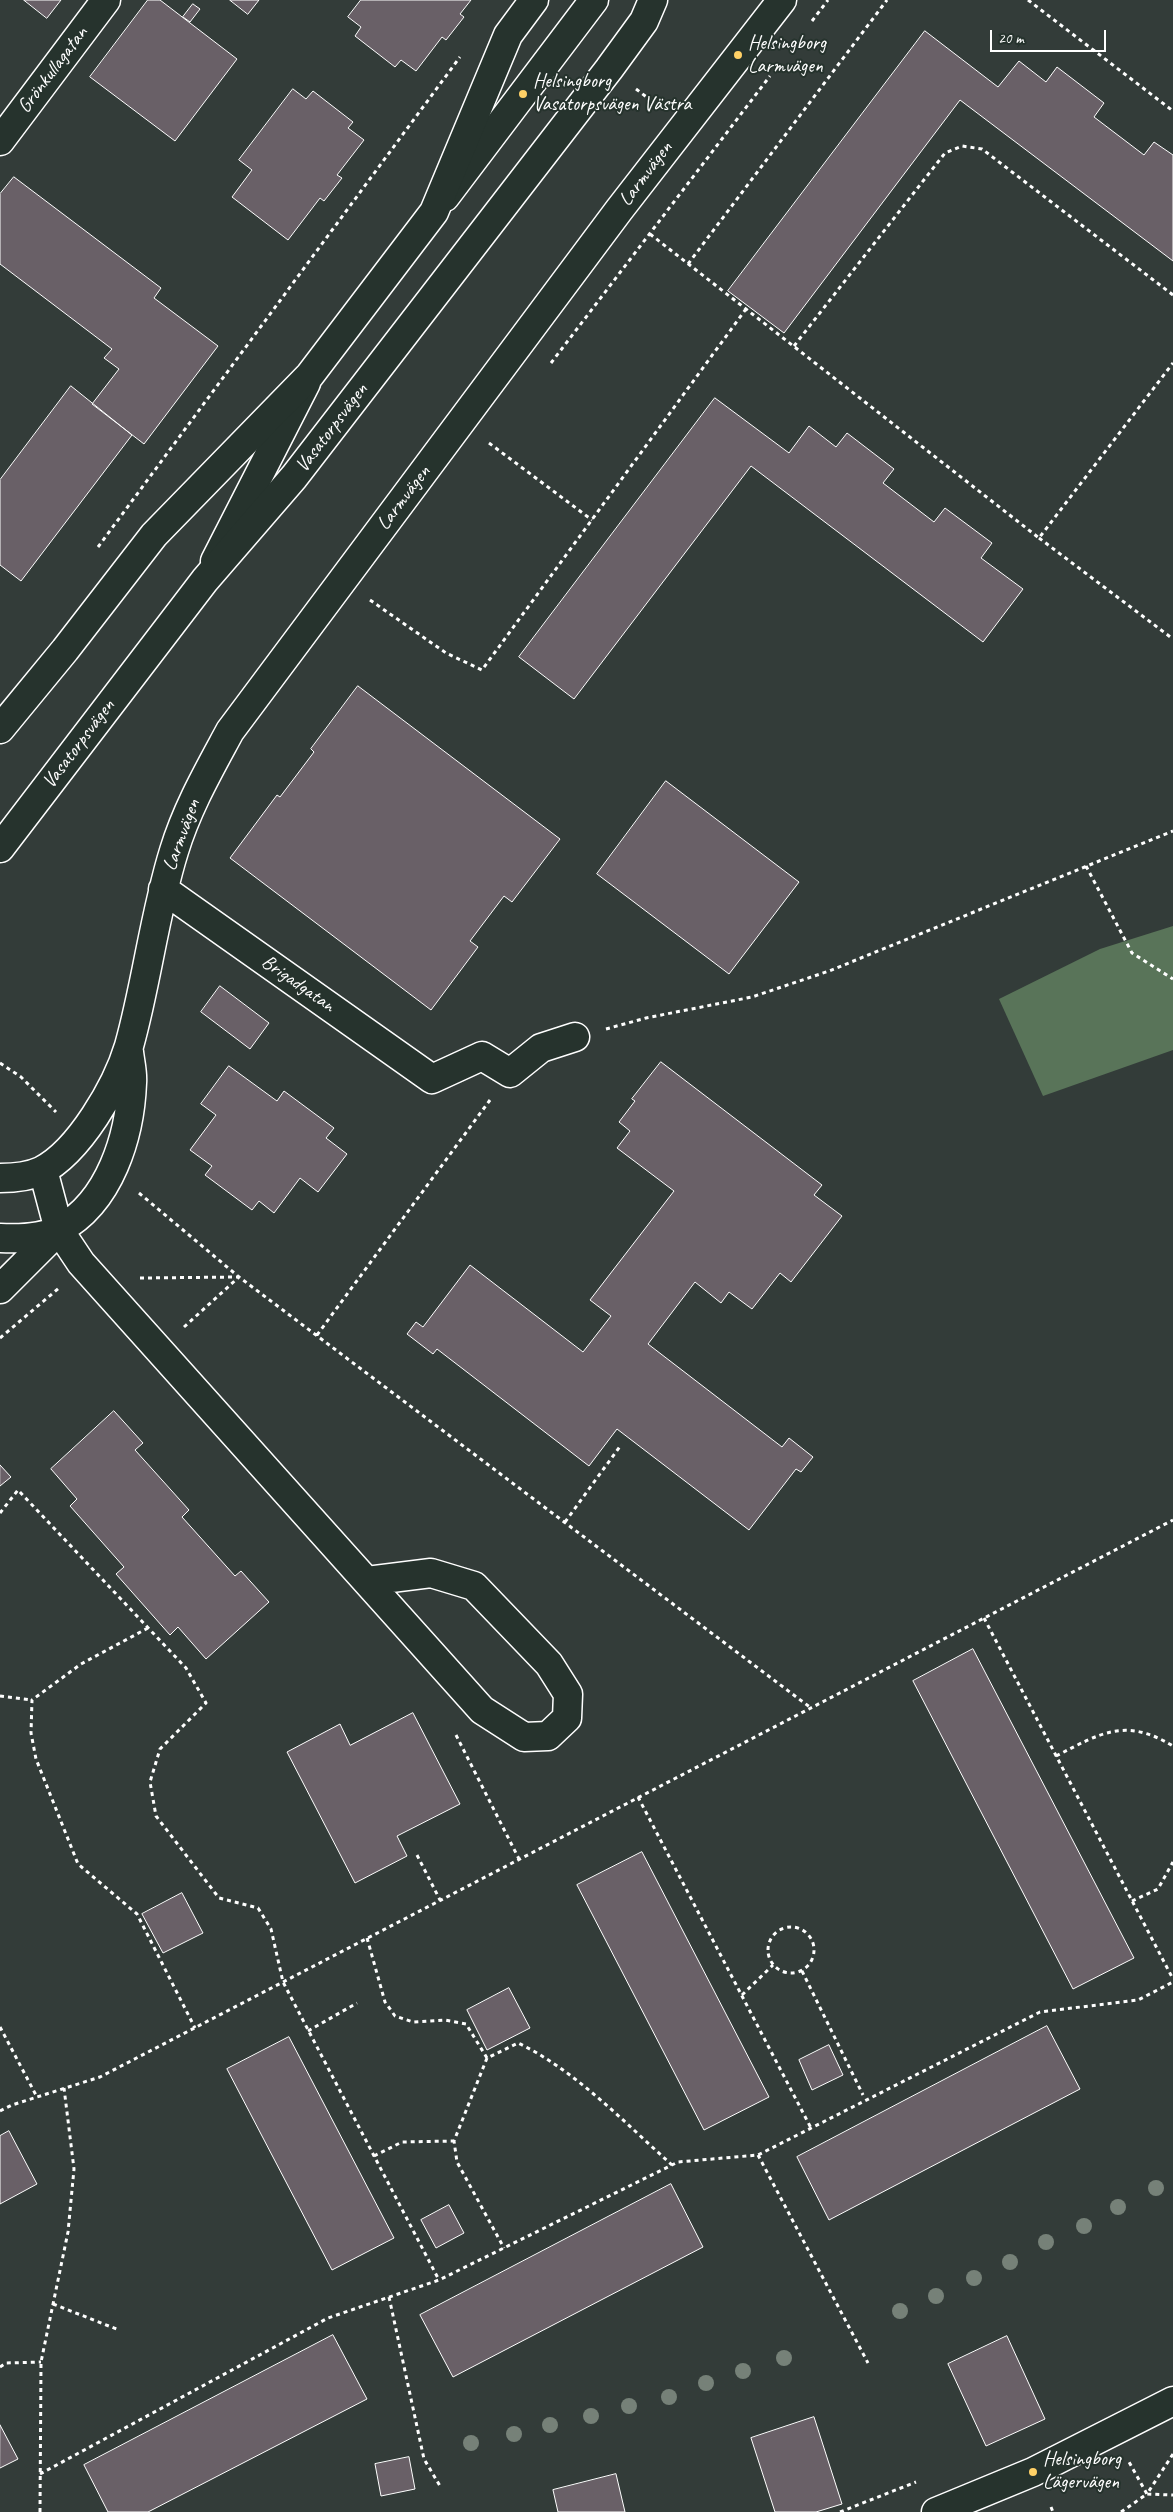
<!DOCTYPE html>
<html>
<head>
<meta charset="utf-8">
<style>
	body { margin:0 }
	#map { position:relative; width:1173px; height:2512px; overflow:hidden; background:#333c39; font-family:Caveat,sans-serif }
	canvas { display:block }
	.scale { position:absolute; left:990px; top:30px; width:116px; height:22px; box-sizing:border-box; border:2px solid #fff; border-top:0; padding-left:6px; font-size:15px; line-height:18px; white-space:nowrap; color:#fff; -webkit-text-stroke:4px #26332d; paint-order:stroke }
</style>
</head>
<body>
<div id="map">
<canvas width="1173" height="2512"></canvas>
<div class="scale">20 m</div>
</div>
<script>
const ctx = document.querySelector('canvas').getContext('2d');
ctx.lineJoin = 'round';
function fill(path, color) { ctx.fillStyle = color; ctx.fill(path, 'evenodd'); }
function trace(path, color, width, dash) { ctx.strokeStyle = color; ctx.lineWidth = width; ctx.lineCap = dash ? 'butt' : 'round'; ctx.setLineDash(dash || []); ctx.stroke(path); }
function label(font, color, halo, rows, align = 'center') {
  ctx.font = font + ' Caveat,sans-serif'; ctx.lineWidth = 4; ctx.setLineDash([]); ctx.textBaseline = 'middle'; ctx.strokeStyle = halo; ctx.fillStyle = color; for (const [text, x, y, turn = 0] of rows) {
    ctx.save(); ctx.translate(x, y); ctx.rotate((+turn || 0) * Math.PI / 180); ctx.textAlign = isNaN(turn) ? turn : align; if (halo) ctx.strokeText(text, 0, 0); ctx.fillText(text, 0, 0); ctx.restore();
  }
}
const green = new Path2D(`
	M1173 926V1050L1043 1096 999 999 1100 949Z`);
const building = new Path2D(`
	M24 0H61L47 18Z
	M148 0H160L237 59 175 141 90 77Z
	M230 0H259L248 14Z
	M361 0H471L460 14 464 17 446 40 442 37 416 71 401 60 395 67 355 36 361 27 348 17Z
	M193 4 200 9 190 22 183 17Z
	M925 31 998 87 1019 61 1046 82 1057 67 1104 103 1094 117 1144 155 1154 142 1173 155V261L960 100 784 333 728 291Z
	M293 89 306 99 313 91 353 122 348 128 364 140 337 175 342 178 324 201 320 198 288 240 232 197 252 170 239 160Z
	M14 177 161 288 154 298 218 346 144 444 92 404 119 369 104 358 112 349 0 264V194Z
	M71 386 132 435 21 581 0 565V480Z
	M715 398 789 453 809 426 836 447 847 433 894 469 883 483 934 522 945 508 992 543 981 558 1023 589 983 642 751 466 574 699 519 657Z
	M358 686 560 839 512 902 504 896 470 941 478 947 431 1010 230 858 277 795 280 797 314 752 311 749Z
	M666 781 799 882 729 974 597 874Z
	M220 986 269 1023 250 1049 201 1012Z
	M661 1062 822 1185 814 1195 842 1216 791 1282 780 1273 752 1309 729 1292 721 1303 695 1282 648 1344 782 1447 789 1438 813 1457 801 1472 796 1469 749 1530 617 1429 589 1466 437 1349 433 1354 407 1334 416 1322 423 1327 470 1265 583 1352 611 1316 590 1300 674 1191 617 1148 630 1131 619 1122 635 1101 632 1099Z
	M229 1066 277 1101 284 1091 334 1128 326 1138 347 1154 318 1192 300 1178 274 1213 259 1201 252 1210 205 1175 212 1166 190 1150 216 1115 201 1104Z
	M114 1411 143 1443 135 1450 189 1510 182 1517 235 1576 241 1571 269 1602 206 1659 178 1627 170 1635 116 1574 124 1567 70 1506 77 1499 51 1469Z
	M0 1465 11 1477 0 1486Z
	M973 1649 1134 1958 1073 1989 913 1681Z
	M413 1713 460 1804 397 1836 407 1856 355 1883 287 1752 340 1724 350 1745Z
	M642 1852 769 2097 704 2130 577 1885Z
	M182 1893 203 1933 163 1953 142 1914Z
	M509 1988 530 2028 487 2050 467 2010Z
	M1047 2026 1080 2089 829 2220 797 2157Z
	M289 2037 394 2238 332 2270 227 2069Z
	M829 2045 843 2075 812 2090 799 2060Z
	M9 2131 37 2184 0 2204V2136Z
	M671 2184 703 2247 453 2377 420 2315Z
	M449 2205 464 2233 436 2248 421 2220Z
	M333 2335 367 2399 148 2512H108L84 2465Z
	M1007 2336 1045 2419 986 2446 948 2364Z
	M814 2417 842 2504 816 2512H775L751 2438Z
	M0 2425 18 2459 0 2468Z
	M409 2457 415 2489 381 2496 375 2464Z
	M616 2474 625 2512H558L553 2490Z`);
const path = new Path2D(`
	M1028 0 1173 111
	M812 21 828 0
	M636 89 657 105
	M650 234 1039 538 1173 363
	M688 264 887 0
	M794 346 945 153 962 146 982 149 1173 295
	M551 363 770 76
	M489 443 592 520
	M1039 538 1173 639
	M98 547 460 57
	M370 600 446 653 482 670 746 309
	M1086 866 1132 953 1173 979
	M606 1029 646 1018 752 997 829 971 1173 831
	M0 1063 21 1077 56 1112
	M139 1193 239 1277 811 1708
	M140 1278 239 1277
	M184 1327 239 1277
	M317 1335 490 1100
	M0 1338 59 1288
	M0 1513 18 1490 186 1668 206 1703 160 1749 150 1782 156 1816 219 1898 258 1908 271 1929 283 1982 439 2280
	M565 1522 621 1445
	M984 1618 1173 1979
	M148 1628 81 1664 32 1700 31 1733 36 1759 78 1864 137 1914 195 2028
	M0 1696 32 1700
	M456 1735 519 1859
	M1056 1756C1101 1733 1125 1717 1173 1746
	M638 1797 811 2128
	M417 1855 440 1900
	M1132 1901 1158 1889 1173 1862
	M768 1950a23 23 0 1 1 46 0a23 23 0 1 1-46 0Z
	M367 1938 385 2002 395 2016 413 2022 445 2020 466 2024 487 2058 518 2043C575 2070 625 2123 672 2165
	M802 1971 863 2095
	M742 1995 773 1965
	M0 2027 37 2097
	M308 2031 357 2003
	M487 2058 454 2141 457 2162 504 2248
	M0 2111 12 2105 100 2077 1173 1520
	M758 2155 868 2363
	M374 2156 402 2142 454 2141
	M389 2297 424 2459 440 2486
	M53 2304 119 2330
	M0 2367 6 2363 41 2362
	M1173 2454 1147 2494 1173 2495
	M40 2474 328 2318 439 2280 678 2162 758 2155 1040 2012 1138 2000 1173 1982
	M1051 2507 1053 2512
	M40 2512 41 2362 68 2232 74 2169 64 2088
	M840 2512 916 2482
	M1121 2512 1147 2494 1129 2462`);
const minor = new Path2D(`
	M0 141 106 0
	M445 197 594 0
	M215 561 306 383
	M163 889 432 1079 482 1056 510 1073 541 1048 575 1037
	M0 1178C14 1178 28 1177 41 1171 79 1152 117 1086 129 1046 147 982 154 915 174 851 187 808 209 770 230 731L619 210 782 0
	M59 1230 81 1263 482 1710 524 1737 548 1736 567 1718 568 1694 549 1664 474 1586 431 1573 367 1581
	M0 1238C19 1239 43 1238 60 1229 110 1202 130 1136 132 1083 133 1073 130 1062 129 1052
	M0 1289 59 1230 43 1170
	M936 2512 1033 2472 1173 2401`);
const major = new Path2D(`
	M0 729 65 650 154 535 310 375 434 212 508 35 534 0
	M0 848 205 580 294 477 609 69 644 21 653 0`);
const trees = [
	[1156,2188],
	[1118,2207],
	[1084,2226],
	[1046,2242],
	[1010,2262],
	[974,2278],
	[936,2296],
	[900,2311],
	[784,2358],
	[743,2371],
	[706,2383],
	[669,2397],
	[629,2406],
	[591,2416],
	[550,2425],
	[514,2434],
	[471,2443]
];
const markers = [
	[738,55,5,"#ffd166"],
	[523,94,5,"#ffd166"],
	[1033,2472,5,"#ffd166"]
];
const poiNames = [
	["Helsingborg",748,44],
	["Larmvägen",748,67],
	["Helsingborg",533,82],
	["Vasatorpsvägen Västra",533,105],
	["Helsingborg",1043,2460],
	["Lägervägen",1043,2483]
];
const streetNames = [
	["Grönkullagatan",53,70,-53],
	["Larmvägen",646,174,-53],
	["Vasatorpsvägen",332,428,-53],
	["Larmvägen",404,498,-53],
	["Vasatorpsvägen",79,744,-53],
	["Larmvägen",182,835,-70],
	["Brigadgatan",298,984,35]
];
fill(green, '#597459');
fill(building, '#696067');
trace(building, '#fff', 1);
trace(minor, '#fff', 31);
trace(major, '#fff', 31);
trace(path, '#fff', 3, [4, 4]);
trace(minor, '#26332d', 28);
trace(major, '#26332d', 28);
ctx.fillStyle = '#768178';
for (const [x, y] of trees) { ctx.beginPath(); ctx.arc(x, y, 8, 0, 2 * Math.PI); ctx.fill(); }
for (const [x, y, r, color] of markers) { const dot = new Path2D(); dot.arc(x, y, r, 0, 2 * Math.PI); ctx.fillStyle = color; ctx.fill(dot); trace(dot, '#26332d', 2); }
label('20px', '#fff', '#26332d', poiNames, 'left');
label('20px', '#fff', '#26332d', streetNames);
</script>
</body>
</html>
